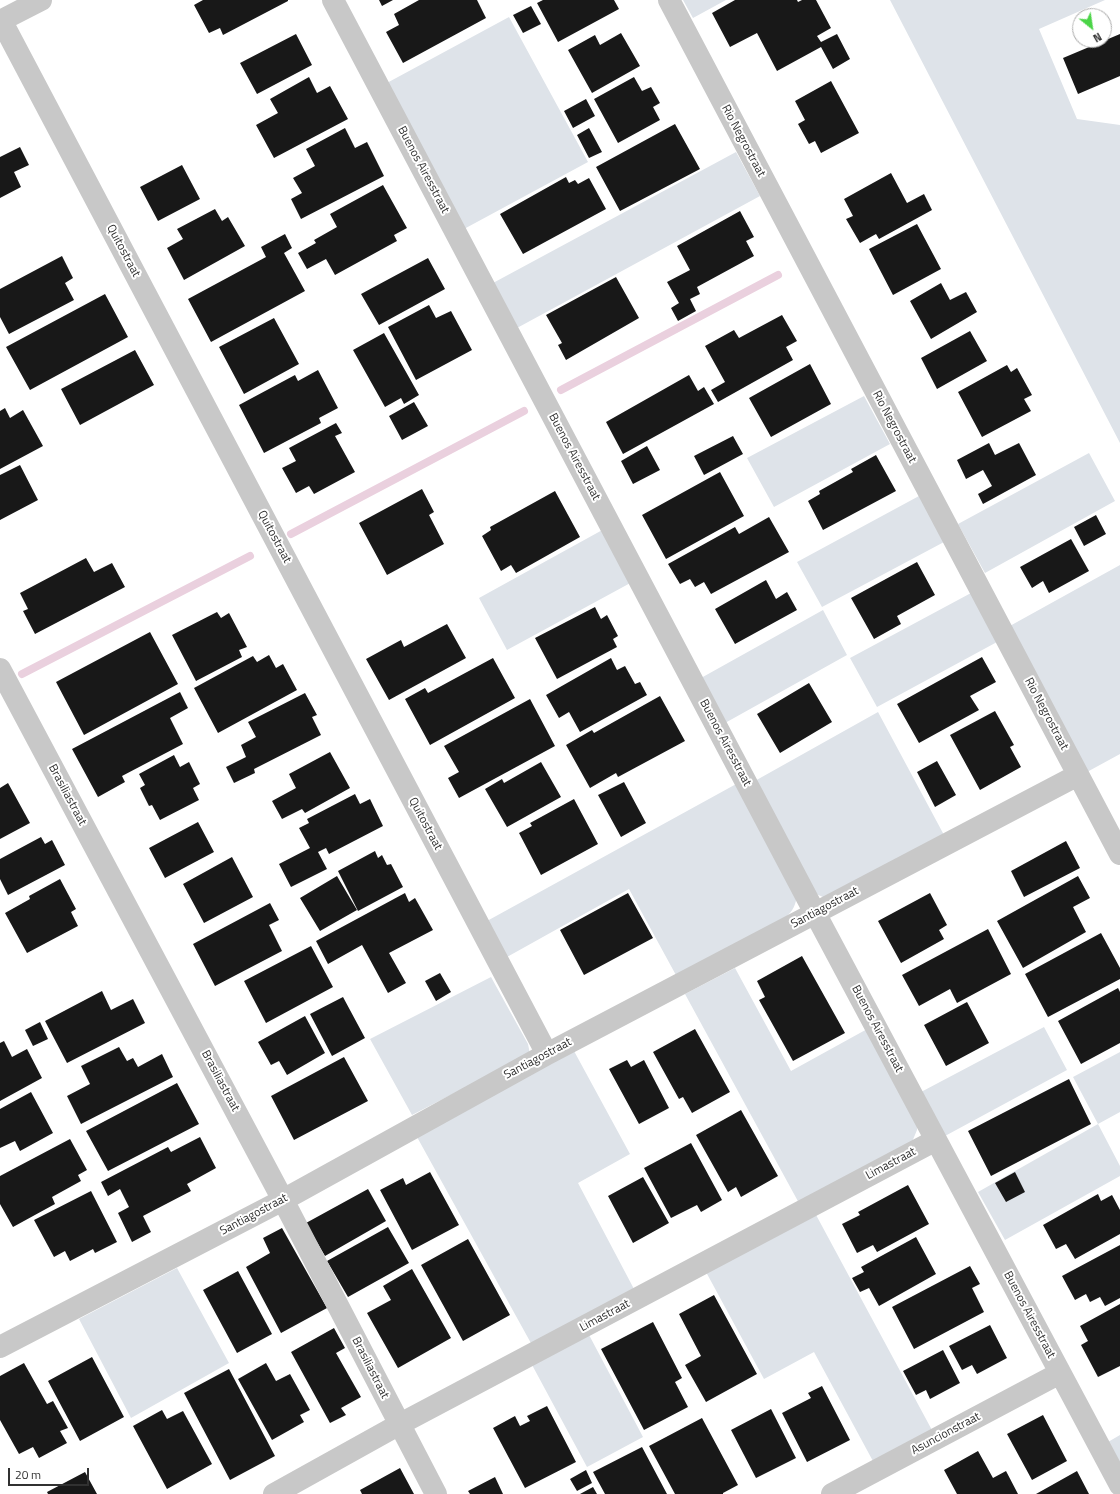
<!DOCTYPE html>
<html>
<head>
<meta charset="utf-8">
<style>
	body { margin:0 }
	#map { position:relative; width:1120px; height:1494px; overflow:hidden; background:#fff; font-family:"Titillium Web",sans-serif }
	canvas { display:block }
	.north { position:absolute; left:1072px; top:8px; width:40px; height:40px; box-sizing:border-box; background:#fff; border:1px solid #adadad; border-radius:50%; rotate:150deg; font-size:11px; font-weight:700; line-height:16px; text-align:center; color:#313131 }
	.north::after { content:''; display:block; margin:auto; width:14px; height:18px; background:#4bd447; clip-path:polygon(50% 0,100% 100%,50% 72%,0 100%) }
	.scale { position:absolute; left:8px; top:1468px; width:81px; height:18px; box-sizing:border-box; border:2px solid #313131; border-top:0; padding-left:5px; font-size:12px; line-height:14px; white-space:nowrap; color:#313131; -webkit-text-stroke:3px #fff; paint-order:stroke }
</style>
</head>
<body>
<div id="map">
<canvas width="1120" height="1494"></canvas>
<div class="north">N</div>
<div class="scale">20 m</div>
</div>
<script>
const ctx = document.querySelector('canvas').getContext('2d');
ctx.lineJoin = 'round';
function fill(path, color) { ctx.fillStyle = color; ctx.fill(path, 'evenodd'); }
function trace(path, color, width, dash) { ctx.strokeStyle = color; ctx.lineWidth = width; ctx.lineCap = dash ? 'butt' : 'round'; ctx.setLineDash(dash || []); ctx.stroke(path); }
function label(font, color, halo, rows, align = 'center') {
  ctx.font = font + ' "Titillium Web",sans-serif'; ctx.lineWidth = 4; ctx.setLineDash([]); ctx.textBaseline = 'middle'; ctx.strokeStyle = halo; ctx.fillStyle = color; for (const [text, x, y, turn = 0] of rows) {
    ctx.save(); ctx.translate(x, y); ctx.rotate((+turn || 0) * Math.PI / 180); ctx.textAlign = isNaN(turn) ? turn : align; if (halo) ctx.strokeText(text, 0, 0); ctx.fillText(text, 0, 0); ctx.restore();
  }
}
const green = new Path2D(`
	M683 0H726L693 18Z
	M890 0H1105L1039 29 1077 119 1120 125V443Z
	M509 17 588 162 464 229 385 84Z
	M736 152 760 196 517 328 493 283Z
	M864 396 890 444 774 507 747 458Z
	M1089 453 1115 501 985 573 958 524Z
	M919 496 944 542 822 607 797 562Z
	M606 528 634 581 507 650 479 598Z
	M1120 565V754L1087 772 1008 627Z
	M971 593 997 642 877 707 850 658Z
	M823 610 847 655 725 723 701 678Z
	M878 712 944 835 825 898 812 892 753 782Z
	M738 783 797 894C796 905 793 911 785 918L677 977 629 889 507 957 487 921Z
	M735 968 791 1071 869 1028 918 1116 917 1130 912 1142 800 1205 685 994Z
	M491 977 528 1044 530 1054 412 1115 370 1039Z
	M1044 1027 1067 1070 945 1136 921 1092Z
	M574 1051 630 1154 578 1183 634 1289 532 1345 417 1137Z
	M1120 1052V1112L1098 1124 1120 1166V1176L1005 1240 978 1192 1098 1124 1073 1077Z
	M815 1213 933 1432 874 1463 814 1352 764 1379 706 1272Z
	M177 1268 229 1363 131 1418 79 1319Z
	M588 1333 643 1437 587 1467 531 1363Z
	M1120 1435V1464L1108 1442Z`);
const stream = new Path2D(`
	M561 390 778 275
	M291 534 524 411
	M22 674 250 556`);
const building = new Path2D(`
	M203 0H288V1L223 35 220 28 209 33 194 5Z
	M379 0H393L382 6Z
	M419 0H477L486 18 403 63 386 32 399 25 394 14Z
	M543 0H614L619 9 558 42 537 3Z
	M735 0H797L798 2 802 0H816L831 28 817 36 821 42 837 34 850 59 833 69 821 47 777 71 757 33 730 47 712 13Z
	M531 6 541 24 523 33 513 15Z
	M621 33 640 66 592 93 568 50 595 35 600 45Z
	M296 34 312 65 257 94 240 63Z
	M1120 34V76L1078 94 1063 58Z
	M309 77 317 93 330 86 348 119 274 158 256 125 278 113 270 99Z
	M634 77 642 91 651 87 660 103 653 107 660 120 618 143 594 99Z
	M831 81 859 133 821 153 815 141 809 144 798 124 805 120 795 101Z
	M586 99 595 116 573 128 564 111Z
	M675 124 700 169 620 211 596 167Z
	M345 128 355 148 367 142 384 176 301 219 291 199 302 193 293 178 315 166 306 149Z
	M589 128 602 152 589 158 577 135Z
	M20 147 29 165 14 172 21 187 0 198V157Z
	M182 165 200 199 158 221 140 187Z
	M891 173 907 203 924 194 932 210 879 239 876 234 860 243 846 219 853 216 844 199Z
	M566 177 569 183 575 180 578 184 589 178 606 209 523 254 500 214Z
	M383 185 407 228 394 235 397 241 335 275 326 259 307 269 298 253 316 243 314 240 337 227 330 214Z
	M215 209 222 221 228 217 245 246 184 280 167 248 183 239 177 229Z
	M740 211 754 237 746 241 754 256 697 287 700 294 690 299 696 311 678 321 671 308 679 303 667 282 690 270 677 246Z
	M917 224 941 269 893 295 869 249Z
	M285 234 292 248 284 253 305 291 211 342 188 299 266 257 261 247Z
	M62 256 73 278 65 283 74 300 9 334 0 317V289Z
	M428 258 445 289 379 325 361 294Z
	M616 277 639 318 566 360 558 345 562 343 546 315Z
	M941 283 950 300 966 292 977 312 931 339 910 301Z
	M105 294 128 337 30 390 6 347Z
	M429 305 436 318 451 311 472 350 416 380 388 327Z
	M782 315 797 341 786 347 793 360 718 402 711 390 725 382 705 346 734 330 739 338Z
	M274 318 299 364 244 394 219 347Z
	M970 331 987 361 937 389 921 358Z
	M384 333 419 395 404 404 401 398 385 407 353 350Z
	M135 350 154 385 80 425 61 389Z
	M810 364 831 404 771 437 749 398Z
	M1007 365 1011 372 1017 368 1032 395 1024 399 1031 411 982 437 958 392Z
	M318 370 338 408 319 418 321 423 264 453 239 405 295 375 298 381Z
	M689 375 698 391 704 387 714 404 623 454 606 422Z
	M414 402 428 426 402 440 389 416Z
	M5 408 10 418 23 410 43 446 0 469V411Z
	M336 423 342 433 335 436 355 472 314 494 309 486 296 493 282 468 296 461 289 448Z
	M733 436 743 454 704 475 694 456Z
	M989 443 995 455 1019 443 1036 475 983 504 978 494 992 486 983 470 966 479 957 460Z
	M647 446 660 470 633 484 621 461Z
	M876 455 896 491 823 530 808 501 820 494 819 491 853 472 851 469Z
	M20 465 38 500 0 520V475Z
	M720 472 744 516 666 559 642 515Z
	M422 489 434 512 429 515 444 544 387 575 359 523Z
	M555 491 580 537 516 573 511 565 501 571 482 536 491 530 490 527Z
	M1096 515 1106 534 1084 546 1074 527Z
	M769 517 789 552 711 594 704 582 695 587 690 579 680 584 668 564 735 527 739 534Z
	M1071 539 1089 571 1049 593 1043 581 1032 588 1020 567Z
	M86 558 94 572 112 563 125 587 35 634 23 611 28 609 20 593Z
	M917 562 935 595 897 616 901 624 874 639 851 598Z
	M766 580 776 599 787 592 797 610 735 644 715 609Z
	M595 607 601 619 607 615 618 636 613 639 617 647 557 679 535 638Z
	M217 612 221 618 229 613 247 647 239 650 242 657 196 681 172 635Z
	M447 624 466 658 389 700 366 659 401 640 404 647Z
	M150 632 178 684 84 735 56 682Z
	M269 655 276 668 283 664 297 690 218 733 194 688 253 656 257 662Z
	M982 657 996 682 970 696 979 710 919 743 897 704Z
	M493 658 515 698 430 745 405 699 425 688 428 693Z
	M611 658 617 670 625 666 635 684 640 682 647 695 580 732 569 712 559 718 546 695Z
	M809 683 832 722 780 753 757 714Z
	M180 692 188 708 170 718 183 744 122 776 125 782 98 797 72 749Z
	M305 693 317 715 312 717 321 735 254 769 255 773 234 783 226 767 246 757 241 745 256 737 248 722Z
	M660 696 685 741 618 777 616 773 590 788 566 745 592 730 594 733Z
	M530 699 555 746 459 798 448 778 459 772 444 746Z
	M995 711 1014 745 1010 747 1021 767 980 790 950 735Z
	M330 752 350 788 305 813 302 809 282 819 272 801 296 788 289 774Z
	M174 755 180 767 189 762 200 784 193 788 199 800 160 820 152 805 149 806 140 788 145 785 139 774Z
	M937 761 956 795 935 807 917 772Z
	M541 762 561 797 507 827 485 789 502 779 504 783Z
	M624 782 646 823 621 837 598 795Z
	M8 783 30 823 0 839V788Z
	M355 794 360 804 370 799 383 826 329 854 326 848 318 852 327 869 291 887 279 864 310 848 299 828 309 823 307 819Z
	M574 799 598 844 541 875 519 833 532 826 530 823Z
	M198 822 214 852 165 878 149 848Z
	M41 837 45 844 52 840 65 865 8 895 0 879V859Z
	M1066 841 1080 868 1024 897 1011 871Z
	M375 851 378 858 382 855 387 865 391 864 403 887 358 911 338 871Z
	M232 857 253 897 204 923 183 884Z
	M337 876 357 910 320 931 300 898Z
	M1078 876 1090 898 1073 907 1086 932 1023 968 997 921Z
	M60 879 76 909 71 912 78 926 27 953 5 913 30 899 29 896Z
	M405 893 409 902 415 898 433 930 389 953 406 983 388 993 362 945 328 964 316 941Z
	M628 893 653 938 584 975 560 930Z
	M930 893 947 925 939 930 944 939 901 963 878 921Z
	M270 903 279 920 269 925 282 951 215 986 193 944Z
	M988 929 1011 974 957 1003 950 989 919 1006 902 975Z
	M1101 933 1120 968V979L1048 1017 1025 974Z
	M311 946 333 987 266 1023 244 981Z
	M802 956 845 1033 793 1061 759 1000 765 997 757 981Z
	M440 973 451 992 436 1001 425 981Z
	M1118 988 1120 992V1043L1081 1064 1058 1021Z
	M102 991 111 1010 133 999 145 1023 67 1063 45 1021Z
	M343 997 365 1038 332 1056 310 1014Z
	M967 1002 989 1043 946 1066 924 1025Z
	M305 1016 325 1053 287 1075 279 1061 271 1065 258 1042Z
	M40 1022 48 1039 33 1046 25 1030Z
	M695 1029 730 1092 692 1113 683 1097 679 1099 653 1052Z
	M4 1041 12 1057 27 1049 42 1078 0 1101V1043Z
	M119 1047 127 1061 133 1058 138 1067 162 1054 173 1077 81 1124 67 1096 90 1084 81 1066Z
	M344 1057 368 1101 294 1140 271 1096Z
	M627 1060 631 1067 644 1060 669 1108 639 1124 609 1069Z
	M1069 1079 1091 1124 991 1176 968 1131Z
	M177 1083 199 1124 108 1171 86 1131Z
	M31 1092 53 1133 20 1151 15 1141 0 1148V1109Z
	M741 1110 778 1176 741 1197 736 1187 728 1192 696 1135Z
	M200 1137 216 1168 187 1184 191 1191 143 1216 151 1232 132 1242 118 1213 129 1207 120 1189 108 1196 101 1182 168 1147 171 1152Z
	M70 1139 87 1170 78 1175 81 1181 52 1197 55 1204 13 1227 0 1204V1176Z
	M691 1143 722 1200 701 1212 697 1205 671 1218 644 1168Z
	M430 1172 459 1225 412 1250 380 1190 403 1178 406 1185Z
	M1015 1172 1025 1192 1006 1202 995 1183Z
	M643 1177 669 1223 633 1243 608 1196Z
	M908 1185 929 1224 877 1252 873 1245 857 1253 842 1224 860 1215 858 1212Z
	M368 1189 386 1221 325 1256 306 1223Z
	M91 1191 117 1242 95 1253 93 1249 70 1261 65 1251 54 1257 34 1220Z
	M1098 1194 1101 1201 1112 1195 1120 1210V1234L1075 1259 1066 1244 1056 1249 1043 1225Z
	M388 1227 409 1263 348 1297 327 1261Z
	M282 1228 327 1308 281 1333 246 1267 270 1253 263 1238Z
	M916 1237 936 1274 879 1306 869 1288 860 1292 852 1278 864 1272 861 1267Z
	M468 1239 510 1315 463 1341 421 1265Z
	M1120 1245V1298L1105 1306 1100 1297 1090 1302 1086 1294 1075 1300 1062 1276Z
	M970 1266 980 1284 972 1288 984 1312 914 1349 892 1307Z
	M412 1269 451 1338 398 1368 367 1313 391 1300 383 1286Z
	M238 1271 272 1334 237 1353 203 1290Z
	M714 1295 757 1374 706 1402 685 1365 701 1356 679 1314Z
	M1120 1304V1366L1098 1377 1081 1345 1088 1341 1080 1326Z
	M653 1322 682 1378 675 1382 688 1407 644 1430 601 1349Z
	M990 1325 1007 1358 977 1374 972 1365 962 1370 949 1346Z
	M334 1328 345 1348 336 1353 361 1397 341 1408 346 1415 330 1423 291 1352Z
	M943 1350 960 1383 930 1399 926 1390 916 1395 903 1371Z
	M92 1357 124 1417 80 1441 48 1381Z
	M24 1363 47 1404 53 1401 68 1428 60 1431 67 1443 39 1458 33 1447 19 1454 0 1420V1376Z
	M266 1363 276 1381 290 1374 310 1410 300 1415 304 1422 272 1440 238 1379Z
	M229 1369 275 1456 230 1480 184 1393Z
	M822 1386 850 1440 807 1462 782 1413 811 1398 808 1393Z
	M547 1406 576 1462 525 1488 493 1428 515 1416 520 1426 530 1421 527 1416Z
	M771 1409 796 1458 756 1478 731 1430Z
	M162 1410 167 1419 183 1411 212 1464 167 1489 133 1426Z
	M1043 1415 1067 1461 1032 1480 1007 1434Z
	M702 1418 738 1485 723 1493V1494H675L649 1446Z
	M642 1447 667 1494H605L593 1472Z
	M978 1451 993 1478 1006 1471 1018 1494H957L944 1470Z
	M400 1468 414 1494H362L360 1490Z
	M586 1470 592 1483 577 1491 570 1479Z
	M1077 1471 1089 1494H1036Z
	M85 1472 97 1494H48L47 1492Z
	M495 1477 503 1494H470L468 1491Z
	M593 1487 597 1494H580Z`);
const street = new Path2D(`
	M333 0 815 913 1120 1485
	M669 0 1120 854
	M1 20 547 1054
	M0 21 41 0
	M0 669 283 1200 436 1494
	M0 1347 283 1200 547 1054 1078 775
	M274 1494 400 1424 936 1140
	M832 1494 1060 1373`);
const streetNames = [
	["Rio Negrostraat",743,141,62],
	["Buenos Airesstraat",423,170,62],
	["Quitostraat",123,251,62],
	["Rio Negrostraat",894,427,62],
	["Buenos Airesstraat",574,457,62],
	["Quitostraat",274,537,62],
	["Rio Negrostraat",1046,714,62],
	["Buenos Airesstraat",725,743,62],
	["Brasiliastraat",67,795,62],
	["Quitostraat",425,824,62],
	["Santiagostraat",825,908,-28],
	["Buenos Airesstraat",877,1029,62],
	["Santiagostraat",538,1059,-28],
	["Brasiliastraat",220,1081,62],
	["Limastraat",891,1164,-28],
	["Santiagostraat",254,1215,-28],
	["Buenos Airesstraat",1029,1315,62],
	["Limastraat",605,1316,-28],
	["Brasiliastraat",370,1368,63],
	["Asuncionstraat",946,1434,-28]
];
fill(green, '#dee3e9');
trace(stream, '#ead0de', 8);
fill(building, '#181818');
trace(street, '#c8c8c8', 22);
label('12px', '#313131', '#fff', streetNames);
</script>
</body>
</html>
